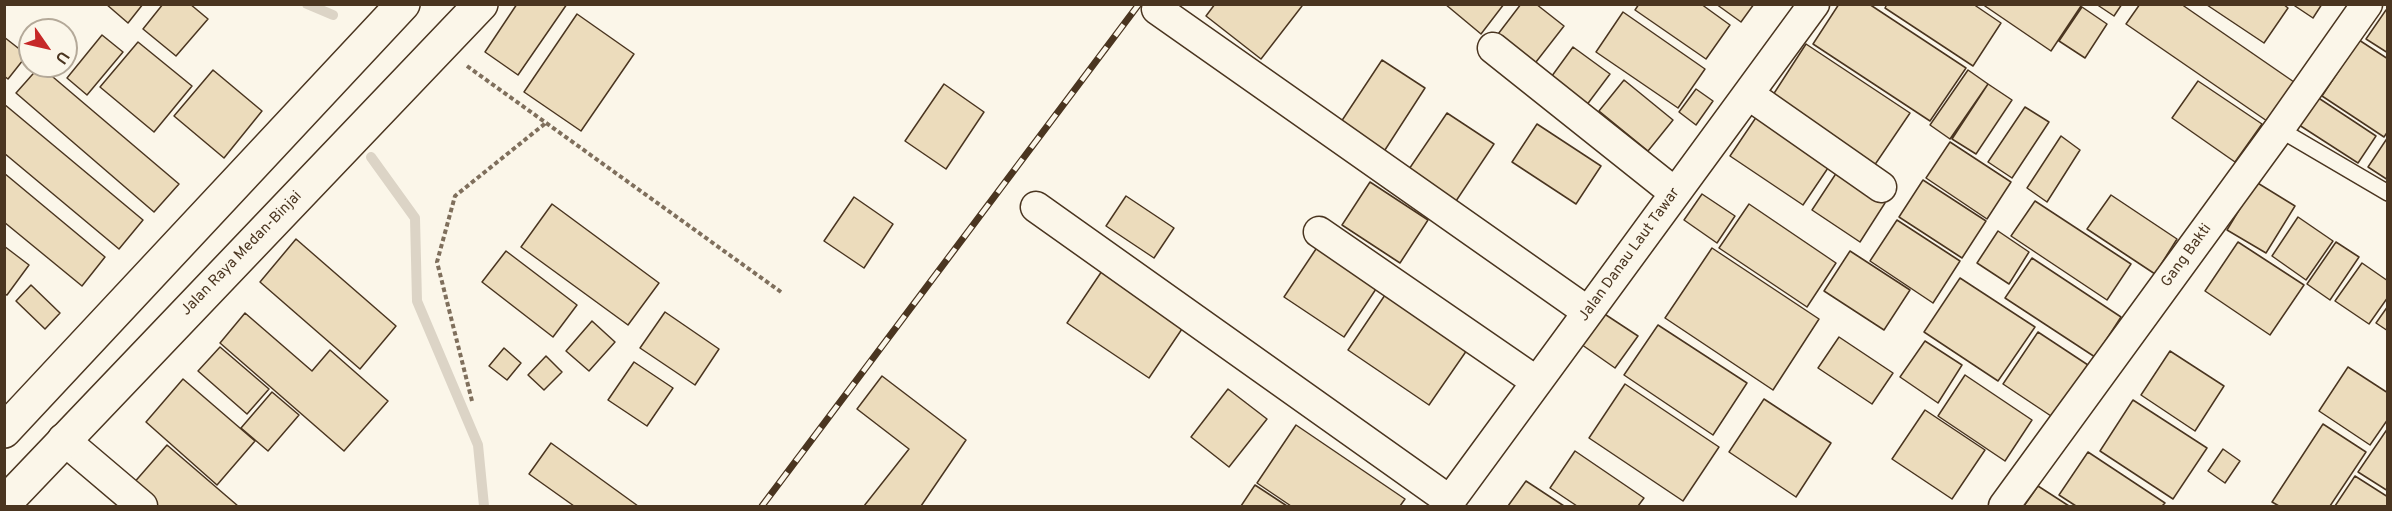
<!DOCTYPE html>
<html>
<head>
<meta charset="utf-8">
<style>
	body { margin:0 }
	#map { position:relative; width:2392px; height:511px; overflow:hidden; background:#fbf6e9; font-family:Overpass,sans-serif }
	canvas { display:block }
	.frame { position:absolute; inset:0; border:6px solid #4a3520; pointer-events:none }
	.north { position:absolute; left:18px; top:18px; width:60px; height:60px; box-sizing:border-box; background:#fbf6e9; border:2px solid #b4a999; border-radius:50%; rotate:124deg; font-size:16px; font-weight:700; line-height:24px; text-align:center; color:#4a3520 }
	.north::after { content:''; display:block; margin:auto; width:21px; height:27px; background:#c62828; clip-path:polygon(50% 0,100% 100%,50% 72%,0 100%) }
</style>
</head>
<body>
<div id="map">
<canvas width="2392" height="511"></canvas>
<div class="frame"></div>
<div class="north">U</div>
</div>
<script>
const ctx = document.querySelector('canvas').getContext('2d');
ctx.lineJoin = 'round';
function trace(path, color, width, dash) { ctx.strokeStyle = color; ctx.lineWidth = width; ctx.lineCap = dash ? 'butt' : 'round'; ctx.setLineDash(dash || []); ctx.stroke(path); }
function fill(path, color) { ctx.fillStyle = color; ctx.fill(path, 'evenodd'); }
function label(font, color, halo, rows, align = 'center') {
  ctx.font = font + ' Overpass,sans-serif'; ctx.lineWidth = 4.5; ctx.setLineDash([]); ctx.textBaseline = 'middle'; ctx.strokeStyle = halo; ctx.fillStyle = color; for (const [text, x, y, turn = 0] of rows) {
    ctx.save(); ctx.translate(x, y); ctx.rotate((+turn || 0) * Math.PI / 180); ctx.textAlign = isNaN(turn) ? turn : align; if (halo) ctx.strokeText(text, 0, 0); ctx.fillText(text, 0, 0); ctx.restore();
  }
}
const stream = new Path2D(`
	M307 4 333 15
	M371 157 415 218 417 301 478 445 484 506`);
const building = new Path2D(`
	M106 4H143L128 23Z
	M163 4H190L208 19 176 56 143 29Z
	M517 4H567L518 75 485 52Z
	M1215 4H1300L1302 6 1261 59 1206 16Z
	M1445 4H1504L1481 34Z
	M1521 4H1536L1564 26 1529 71 1492 42Z
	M1639 4H1701L1730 25 1706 59 1635 10Z
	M1716 4H1754L1741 22Z
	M1839 4H1869L1966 68 1930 121 1813 44Z
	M1887 4H1973L2001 23 1973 66 1885 8Z
	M1982 4H2079L2081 6 2051 51Z
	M2096 4H2122L2114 16Z
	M2140 4H2181L2294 82 2267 121 2126 24Z
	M2283 4 2288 8 2264 43 2207 5Z
	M2292 4H2322L2313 18Z
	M2082 7 2107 24 2085 58 2059 41Z
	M2386 10 2388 11V53L2366 39Z
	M1623 12 1705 69 1678 108 1596 52Z
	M577 14 634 54 581 131 524 92Z
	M102 35 123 52 87 95 67 78Z
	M4 37 27 55 8 79 4 76Z
	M2359 40 2388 59V131L2384 137 2322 96Z
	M138 42 192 86 154 132 100 87Z
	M1806 44 1910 113 1874 166 1771 98Z
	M1573 47 1610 74 1586 106 1549 80Z
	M1382 60 1425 88 1383 153 1339 125Z
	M40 66 179 184 154 212 16 93Z
	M213 70 262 111 224 158 174 116Z
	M1968 70 1988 84 1950 139 1930 125Z
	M1624 80 1673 120 1648 151 1599 111Z
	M2198 81 2262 124 2235 162 2172 118Z
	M944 84 984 112 946 169 905 141Z
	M1988 84 2012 100 1976 154 1952 139Z
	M1696 89 1713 101 1696 125 1679 112Z
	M2314 95 2376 136 2358 163 2296 123Z
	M4 104 143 220 119 249 4 153Z
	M2025 107 2049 122 2012 178 1988 162Z
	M1447 113 1494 144 1450 210 1403 178Z
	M1757 116 1830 165 1803 205 1730 156Z
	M1537 124 1601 166 1576 204 1512 162Z
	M2061 136 2080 150 2047 202 2027 188Z
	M2388 137V180L2368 167Z
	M1950 142 2011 182 1987 219 1926 178Z
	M1837 172 1885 203 1860 242 1812 210Z
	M4 173 105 257 82 286 4 222Z
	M1923 180 1986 221 1962 258 1899 217Z
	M1370 182 1428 220 1400 263 1342 225Z
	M2256 182 2295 206 2266 253 2227 230Z
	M1702 194 1735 216 1717 243 1684 220Z
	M2111 195 2177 239 2155 274 2087 229Z
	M1126 196 1174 228 1154 258 1106 226Z
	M854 197 893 224 864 268 824 241Z
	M2035 201 2131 264 2107 300 2011 236Z
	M552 204 659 283 628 325 521 247Z
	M1749 204 1836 263 1807 307 1719 248Z
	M2298 217 2333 241 2306 280 2272 256Z
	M1897 220 1960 261 1933 303 1870 261Z
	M1998 231 2029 252 2009 284 1977 263Z
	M296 239 396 326 360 369 260 282Z
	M2238 242 2304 285 2270 335 2205 291Z
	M2336 242 2359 257 2330 300 2307 284Z
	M1320 243 1380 283 1344 337 1284 297Z
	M4 246 29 265 7 295 4 294Z
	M1712 248 1819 319 1773 390 1665 318Z
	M506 251 577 305 553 337 482 282Z
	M1850 251 1910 290 1884 330 1824 291Z
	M2032 258 2121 317 2095 357 2005 298Z
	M2362 263 2388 281V297L2369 324 2335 301Z
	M1104 268 1186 323 1149 378 1067 323Z
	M1960 278 2035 327 1998 381 1924 332Z
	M31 285 60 313 45 329 16 301Z
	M1385 295 1467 350 1429 405 1348 350Z
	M2388 306V331L2376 323Z
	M1600 311 1638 336 1615 368 1578 342Z
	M665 312 719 349 695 385 640 348Z
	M245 313 312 371 330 350 388 401 344 451 220 343Z
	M592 321 615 342 589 371 566 351Z
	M1658 325 1747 383 1713 435 1624 375Z
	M2038 332 2088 365 2054 418 2003 384Z
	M1839 337 1893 373 1872 404 1818 368Z
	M1925 341 1962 365 1938 403 1900 377Z
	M220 347 269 389 247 414 198 371Z
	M504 348 521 363 507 380 489 366Z
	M2170 351 2224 386 2195 431 2141 395Z
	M546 356 562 372 544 390 528 375Z
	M634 362 673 388 647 426 608 400Z
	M2348 367 2388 393V419L2370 445 2319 411Z
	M1965 375 2032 420 2005 461 1938 416Z
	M882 376 966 440 921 506H864L909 449 857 409Z
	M183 379 255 441 217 485 146 422Z
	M1625 384 1719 447 1683 501 1589 438Z
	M1228 389 1267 419 1229 467 1191 437Z
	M272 392 299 415 268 451 241 428Z
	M1764 399 1831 443 1796 497 1729 452Z
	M2133 400 2207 448 2173 499 2100 451Z
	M1925 410 1985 450 1952 499 1892 459Z
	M2323 424 2366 452 2330 506H2279L2272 502Z
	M1296 425 1405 499 1400 506H1291L1257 483Z
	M2388 428V491L2358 472Z
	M551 443 638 506H574L529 474Z
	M167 445 238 506H156L132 485Z
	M2223 449 2240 461 2225 483 2208 471Z
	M1575 451 1644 498 1638 506H1577L1550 488Z
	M2088 452 2165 503 2162 506H2076L2059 495Z
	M2355 476 2388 497V506H2335Z
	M1526 481 1564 506H1508Z
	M1255 485 1287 506H1241Z
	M2038 486 2069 506H2024Z`);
const path = new Path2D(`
	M467 66 781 292
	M472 401 437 262 455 196 547 122`);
const lane = new Path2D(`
	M2279 129 2388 193`);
const street = new Path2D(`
	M1157 9 1588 312
	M1493 48 1675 193
	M1748 94 1881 187
	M1036 207 1450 501
	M1319 232 1537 382
	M63 439 142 506
	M1446 506 1814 4
	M2004 506 2279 129 2367 4`);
const primary = new Path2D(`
	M4 431 403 4
	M4 504 481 4`);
const rail = new Path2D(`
	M762 506 1139 4`);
const streetNames = [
	["Jalan Raya Medan-Binjai",242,254,-46],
	["Jalan Danau Laut Tawar",1630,255,-54],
	["Gang Bakti",2187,256,-54]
];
trace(stream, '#dcd4c6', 10);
fill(building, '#ecdcbc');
trace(building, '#4a3520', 1.5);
trace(lane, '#4a3520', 18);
trace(street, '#4a3520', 33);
trace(primary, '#4a3520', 36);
trace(path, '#7f6f5c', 4, [4.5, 3]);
trace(lane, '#fbf6e9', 15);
trace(street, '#fbf6e9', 30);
trace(primary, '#fbf6e9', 33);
trace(rail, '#4a3520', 7);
trace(rail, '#fbf6e9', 4.5, [14]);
label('15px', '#4a3520', '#fbf6e9', streetNames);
</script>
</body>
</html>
